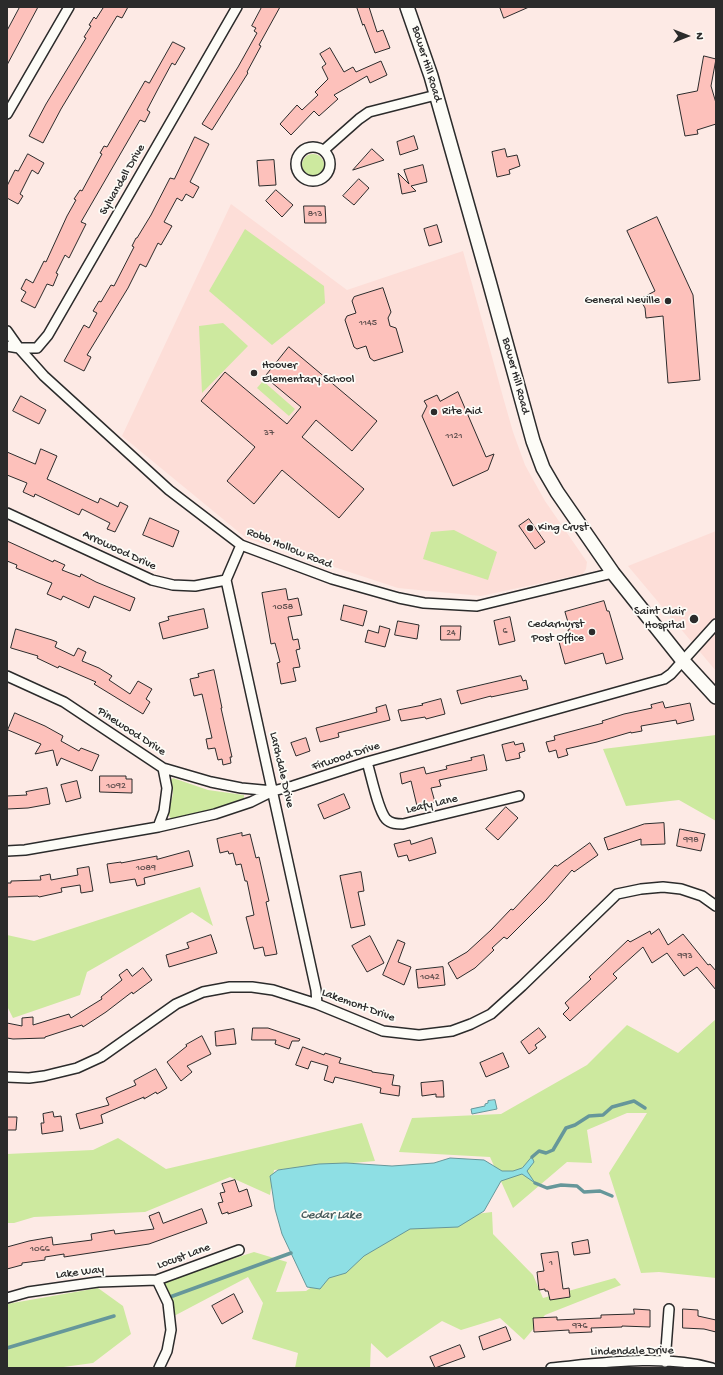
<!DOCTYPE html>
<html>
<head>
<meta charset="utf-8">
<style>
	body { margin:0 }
	#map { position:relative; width:723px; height:1375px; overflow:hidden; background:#fdeae5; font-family:"Gochi Hand",sans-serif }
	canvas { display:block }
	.frame { position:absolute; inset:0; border:8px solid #2b2b2b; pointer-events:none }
	.north { position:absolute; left:667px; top:16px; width:40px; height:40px; -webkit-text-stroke:3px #fdfcf7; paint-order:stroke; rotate:90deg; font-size:11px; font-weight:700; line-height:16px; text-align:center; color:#2b2b2b }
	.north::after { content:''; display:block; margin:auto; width:14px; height:18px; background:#2b2b2b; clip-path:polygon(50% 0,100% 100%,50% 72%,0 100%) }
</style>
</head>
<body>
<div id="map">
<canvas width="723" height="1375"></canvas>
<div class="frame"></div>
<div class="north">N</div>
</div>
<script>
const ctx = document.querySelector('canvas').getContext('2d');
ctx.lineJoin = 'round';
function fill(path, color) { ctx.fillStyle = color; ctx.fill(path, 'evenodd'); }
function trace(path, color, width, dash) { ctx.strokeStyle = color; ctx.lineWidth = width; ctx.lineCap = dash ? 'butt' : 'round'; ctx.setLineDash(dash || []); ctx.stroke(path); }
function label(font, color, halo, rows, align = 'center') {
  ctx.font = font + ' "Gochi Hand",sans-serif'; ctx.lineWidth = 3.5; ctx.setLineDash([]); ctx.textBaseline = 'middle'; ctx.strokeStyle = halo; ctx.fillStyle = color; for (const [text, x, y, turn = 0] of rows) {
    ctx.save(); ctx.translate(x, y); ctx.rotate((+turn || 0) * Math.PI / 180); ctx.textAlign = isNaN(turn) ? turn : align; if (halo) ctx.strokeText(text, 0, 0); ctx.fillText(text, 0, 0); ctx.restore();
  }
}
const built = new Path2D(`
	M231 204 347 290 463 251 503 397 513 432 525 465 545 501 587 562 586 569 583 574 481 596 398 588 246 538 122 436Z
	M716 531V671L628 566Z`);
const green = new Path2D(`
	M302 165a11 11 0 1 1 22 0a11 11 0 1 1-22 0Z
	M245 229 324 286 325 303 272 345 209 291Z
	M223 323 248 346 202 393 199 326Z
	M263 381 295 409 289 416 257 388Z
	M454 530 497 552 488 580 423 559 431 532Z
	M716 735V821L679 800 626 806 603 749Z
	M173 778 208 790 244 795V799L207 811 172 820 168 814 173 794 171 780Z
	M200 887 213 926 192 912 87 972 80 995 13 1018 7 1006V935L34 941Z
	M716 1019V1278L659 1272 641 1273 609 1173 647 1113H627L587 1130 592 1163 567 1162 513 1208 490 1157 399 1152 412 1118 501 1114 587 1065 627 1025 678 1053Z
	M362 1123 375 1161 274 1170 270 1195 230 1177 145 1212 34 1217 14 1223H7V1154L93 1150 118 1138 166 1169Z
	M492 1212 493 1234 533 1275 543 1298 615 1278 621 1285 545 1315 524 1340 500 1318 461 1330 442 1321 387 1358 371 1343 370 1368H295L298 1353 252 1339 263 1303 248 1277 174 1316 163 1281 254 1252 287 1262 276 1292 306 1291 406 1223Z
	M98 1288 123 1306 131 1334 93 1363 56 1368H7V1304Z`);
const water = new Path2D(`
	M495 1100 497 1109 472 1114 471 1109 485 1106V1104L488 1103V1101Z
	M532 1157 534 1162 527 1171 535 1183 522 1174 501 1181 484 1211 458 1227 410 1229 364 1256 346 1273 329 1278 320 1289 307 1287 282 1234 275 1209 270 1176 278 1170 319 1164 346 1163 392 1166 434 1163 450 1158 484 1160 502 1171H513L522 1168Z`);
const stream = new Path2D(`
	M532 1157 539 1151 546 1153 553 1150 566 1128 575 1125 589 1116 603 1115 612 1107 634 1101 645 1108
	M535 1183 547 1188 561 1185 577 1186 584 1192 600 1191 612 1196
	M170 1297 291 1253
	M7 1348 114 1316`);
const building = new Path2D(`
	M20 7H38L7 65V31Z
	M102 7H128L122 18 117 16 61 109 43 143 29 136 46 104 86 38 84 37 91 26 89 25 94 17 96 19 103 8Z
	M262 7H280L259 45 261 46 247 72 248 73 212 130 202 124 238 67 257 33 254 31 256 28 252 26Z
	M357 7H369L377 32 383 30 390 48 375 53 364 24 363 25Z
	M500 7H529L504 18Z
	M173 42 185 48 175 65 172 63 158 89 147 110 150 112 145 122 140 120 81 222 86 224 69 258 65 255 56 273 58 274 53 286 47 284 35 308 21 301 26 292 21 289 26 279 33 283 44 261 46 262 67 216 76 200 74 199 80 190 82 191 102 154 100 153 104 146 107 147 145 81 149 83Z
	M330 48 344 72 353 67 356 72 381 61 387 75 370 83 367 76 334 95 338 99 319 116 314 111 291 135 280 124 297 105 302 110 318 95 315 92 328 79 322 67 326 64 320 54Z
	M704 56 716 59 711 86 716 103V124L697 130 698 134 685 136 677 95 697 91Z
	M414 136 418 149 400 155 397 142Z
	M195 137 209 144 190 182 199 187 193 198 186 194 182 201 177 198 164 222 172 226 161 245 158 243 146 267 140 264 128 288 87 355 91 357 84 371 64 361 84 325 89 328 97 313 93 311 99 301 101 302 111 285 114 286 134 247 132 246 136 238H137L151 215 170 178 174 179Z
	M372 149 384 160 353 170Z
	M505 149 507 157 517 155 520 166 509 170 510 174 497 177 492 152Z
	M28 154 44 163 38 174 32 170 20 194 23 196 18 204 7 198V186L15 170 18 171Z
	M274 160 276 185 259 186 257 161Z
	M423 165 427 182 411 186 416 191 402 194 398 173 409 184 404 170Z
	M359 179 369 188 354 205 343 196Z
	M276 190 293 205 282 217 266 201Z
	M304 206H325L326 223H305Z
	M657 217 693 295 700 380 668 383 663 316 646 318 645 308 640 299 655 291 627 231Z
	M437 225 442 242 429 246 424 229Z
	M383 288 391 312 388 318 390 326 396 328 403 352 374 361 370 358 366 346 357 349 354 347 345 320 347 316 356 313 352 301 354 297Z
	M289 347 377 421 352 451 316 420 302 437 364 489 339 518 282 470 254 504 227 481 255 447 201 401 225 372 287 424 301 407 265 377Z
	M458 392 486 457 494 454 488 470 453 486 422 416 427 406 424 401 437 395 440 401Z
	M21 396 46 410 39 424 13 411Z
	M41 449 57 456 47 479 98 503 100 498 118 507 120 502 128 506 115 532 107 529 110 523 82 509 79 515 35 494 34 497 23 492 27 483 7 475V452L35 464Z
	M150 518 179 531 173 547 143 535Z
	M529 519 545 542 535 549 519 526Z
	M7 541 53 562 54 560 65 565 62 570 80 577 81 574 96 582 135 598 130 611 94 596 89 608 63 596 61 600 47 594 52 583 16 568 17 565 7 561Z
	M286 589 288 600 298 598 302 615 288 617 293 640 298 639 300 649 296 650 300 667 293 668 296 681 281 684 277 663 280 662 275 643 271 644 262 593Z
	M604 601 607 611H609L623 659 606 664 603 653 565 664 558 638 569 634 568 630 570 629 565 612Z
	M344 605 367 611 363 626 341 620Z
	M204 609 208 628 163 639 159 623 169 620 168 617Z
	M510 617 515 641 499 645 494 621Z
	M398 621 419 625 417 639 395 635Z
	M380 626 390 629 385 647 365 642 368 630 378 633Z
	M441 626H461L460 640H441Z
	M16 629 52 640 57 642 55 647 74 656 78 648 86 652 82 661 99 668 112 676 109 680 130 694 138 681 152 689 146 699 150 702 143 714 94 684 96 682 59 666 58 668 37 658 38 656 11 648Z
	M214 670 222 708H221L232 757H230L231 763 223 765 222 759 218 760 215 748 208 749 206 739 212 738 202 694 194 696 190 679 199 677 198 674Z
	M521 676 523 681 526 680 528 689 491 697V696L461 704 457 691Z
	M441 699 445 714 426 719 425 717 401 721 398 710 423 705 422 704Z
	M663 702 665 708 690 703 694 720 677 724 676 720 641 726 642 731 631 733V732L597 742 566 749 568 755 558 758 556 750 549 752 546 742 555 740 554 736 603 723 602 721 624 714 652 708 651 705Z
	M386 705 390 720 338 733 339 737 320 742 316 728 377 712 376 708Z
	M15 713 45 726 63 736 61 741 79 751 81 748 99 755 92 771 61 758 57 766 53 750 35 754 41 744 8 730Z
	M306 738 310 751 296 756 291 743Z
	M514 742 515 745 523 743 525 751 519 753 520 758 506 761 502 745Z
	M484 755 487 770 439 780 441 786 431 788 435 802 417 806 411 781 402 784 400 773 424 767 426 774 447 769 446 766 472 760 471 758Z
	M100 776H126V779H132V793L100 792Z
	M77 781 81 798 66 802 61 785Z
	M47 788 50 804 28 808 7 809V796L27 795 26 792Z
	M344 794 350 808 324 819 318 805Z
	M506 807 518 818 498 840 486 829Z
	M664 823 665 844 641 845V839L608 850 604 838 644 824Z
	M680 829 705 834 701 851 677 846Z
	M242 833V836L250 834 256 858 259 857 269 901 266 902 277 954 265 956 263 947 254 949 246 917 254 915 247 881H245L241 864 236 865 233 853 229 854 228 851 220 853 217 839Z
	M432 838 436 853 409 861 407 855 398 857 394 844 410 840 411 844Z
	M590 843 598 855 574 872 572 870 546 900 507 939 504 937 492 948 494 950 475 968 457 979 448 963 467 952 491 930 511 909 513 910 555 865 557 866Z
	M189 851 193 866 144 878 145 884 137 886 135 879 110 883 107 864 121 862V863L157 856V859Z
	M89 867 93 891 81 893 80 885 61 888 62 892 39 897 38 896 7 897V883H11V881L41 880 40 876 50 874 51 880 78 875 77 869Z
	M361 872 364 891 358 892 365 925 351 928 340 876Z
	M659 929 668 945 683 934 708 965 710 964 716 971V990L697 967 684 976 667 953 652 963 643 947 613 974 617 978 570 1021 563 1014 569 1008 565 1003 591 979 589 977 628 940 630 942 650 931 651 934Z
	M211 935 217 953 169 967 166 955 189 948 187 943Z
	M370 936 384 963 367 972 352 946Z
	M398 940 405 943 398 962 411 967 404 985 383 975Z
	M443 967 445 985 418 988 416 970Z
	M143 968 152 980 133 994 132 992 106 1012 83 1027 82 1025 45 1037V1038L13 1039 7 1038V1023L22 1026V1018L33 1017V1025L69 1014 71 1018 102 999 101 997 122 980 119 975 127 969 132 976Z
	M253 1028H268L300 1039 299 1041H292L289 1049 275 1044 276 1040H252Z
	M539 1028 546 1037 535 1045 537 1048 529 1054 521 1042Z
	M234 1029 236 1044 216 1046 215 1032Z
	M202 1036 211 1054 187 1066 192 1072 181 1081 167 1062 187 1046 186 1045Z
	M303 1047 324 1055 325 1053 341 1058 339 1063 372 1071V1072L394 1075 392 1085 400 1086 399 1096 380 1093 381 1088 335 1077 333 1083 324 1080 328 1066 311 1061 308 1069 296 1065Z
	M503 1053 509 1067 486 1077 480 1063Z
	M156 1069 167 1088 157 1094 156 1092 144 1099V1097L101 1115 103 1123 80 1129 76 1114 109 1105 106 1098 136 1085 134 1081Z
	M443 1081 444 1097H436V1094L422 1096 421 1083Z
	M53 1112 54 1117 61 1116 63 1131 42 1134 41 1123H44L43 1114Z
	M7 1117H17L16 1130H7Z
	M235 1180 239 1192 247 1189 252 1206 228 1214V1212L222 1214 218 1203 223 1202 220 1193 225 1192 222 1184Z
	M202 1209 207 1223 149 1244 64 1257V1254L45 1257V1260L22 1263V1265L7 1269V1247L29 1241 52 1237 53 1245 92 1240 91 1234 114 1230 115 1234 154 1229 149 1216 159 1212 163 1223Z
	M588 1240 590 1253 574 1255 572 1243Z
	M558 1252 563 1289 569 1288 570 1297 550 1300 548 1291H545V1289L539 1290 537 1272 544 1271 541 1254Z
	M234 1294 243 1312 222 1324 212 1306Z
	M634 1309 650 1310V1327L622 1326V1327L591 1328 592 1332 569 1333V1330L534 1332 533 1318 557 1317V1320L601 1318V1315L634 1314Z
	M683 1309 698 1310V1316L716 1320V1332L704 1329 683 1328Z
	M506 1327 511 1340 483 1350 479 1337Z
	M460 1345 465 1357 435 1368 430 1357Z`);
const minor = new Path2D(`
	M7 114 69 7
	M296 164a17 17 0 1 1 34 0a17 17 0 1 1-34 0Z
	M324 150 359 119 369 112 436 95
	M7 331 19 348 44 376 169 490 241 545 332 579 399 598 424 603 477 606 613 573
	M7 346 19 348H37L48 335 237 7
	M7 513 152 580 173 585 195 586 226 580
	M241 545 226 580 316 990 317 1004
	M7 676 64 702 163 768 211 782 241 788 273 791
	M367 762C371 775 378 810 386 819 391 824 397 824 403 824L519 796
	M158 827 164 811 167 788 163 768
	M7 851 25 850 158 827 215 814 251 802 273 791 293 786 367 762 664 679 671 674 716 624
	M7 1077 29 1078 44 1076 77 1068 101 1057 176 1004 203 992 230 987H252L273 990 317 1004 383 1031 419 1035 452 1031 471 1024 491 1014 522 986 617 894 641 889 663 887 681 889 702 896 716 906
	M7 1298 28 1292 98 1282 157 1280
	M665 1362 669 1309
	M159 1368 167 1351 171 1330 168 1303 157 1280 239 1250
	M551 1368C602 1363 664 1354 712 1368`);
const secondary = new Path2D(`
	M407 7 431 76 489 281 533 441 543 468 557 492 613 573 683 661 716 697`);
const markers = [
	[668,301,4,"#2b2b2b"],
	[254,373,4,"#2b2b2b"],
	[434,412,4,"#2b2b2b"],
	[530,528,4,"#2b2b2b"],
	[694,619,5,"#2b2b2b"],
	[592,632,4,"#2b2b2b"]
];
const numberNames = [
	["813",315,214],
	["1145",368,323],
	["37",269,433],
	["1121",454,436],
	["1058",283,607],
	["6",505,631],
	["24",451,633],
	["1092",116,786],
	["998",691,840],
	["1089",146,868],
	["993",685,956],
	["1042",430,977],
	["1066",40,1249],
	["1",551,1263],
	["976",580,1326]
];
const streetNames = [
	["Bower Hill Road",426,64,73],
	["Sylvandell Drive",123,180,-60],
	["Bower Hill Road",515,376,75],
	["Robb Hollow Road",289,549,22],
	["Arrowood Drive",119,551,25],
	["Pinewood Drive",131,732,33],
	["Firwood Drive",346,757,-18],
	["Larchdale Drive",281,770,77],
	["Leafy Lane",432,805,-13],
	["Lakemont Drive",358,1006,20],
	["Locust Lane",184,1257,-20],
	["Lake Way",80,1273,-7],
	["Lindendale Drive",632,1352,-1]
];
const poiNames = [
	["General Neville",660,301],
	["Hoover",262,366,"left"],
	["Elementary School",262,380,"left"],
	["Rite Aid",442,412,"left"],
	["King Crust",538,528,"left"],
	["Saint Clair",685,612],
	["Hospital",685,626],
	["Cedarhurst",584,625],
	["Post Office",584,639]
];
const waterNames = [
	["Cedar Lake",331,1216]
];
fill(built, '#fdded8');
fill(green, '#cde99f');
fill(water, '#8edfe4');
trace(water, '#66979a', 1);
trace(stream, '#66979a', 3.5);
fill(building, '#fdc1bb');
trace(building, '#2b2b2b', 1);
trace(minor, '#2b2b2b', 12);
trace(secondary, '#2b2b2b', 16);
trace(minor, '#fdfcf7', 9);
trace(secondary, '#fdfcf7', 13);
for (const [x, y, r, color] of markers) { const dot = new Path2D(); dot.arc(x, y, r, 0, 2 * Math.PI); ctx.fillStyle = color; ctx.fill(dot); trace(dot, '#fdfcf7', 1.5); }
label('10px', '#60504f', null, numberNames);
label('12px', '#2b2b2b', '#fdfcf7', streetNames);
label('12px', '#2b2b2b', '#fdfcf7', poiNames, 'right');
label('italic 13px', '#445859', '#fdfcf7', waterNames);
</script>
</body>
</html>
